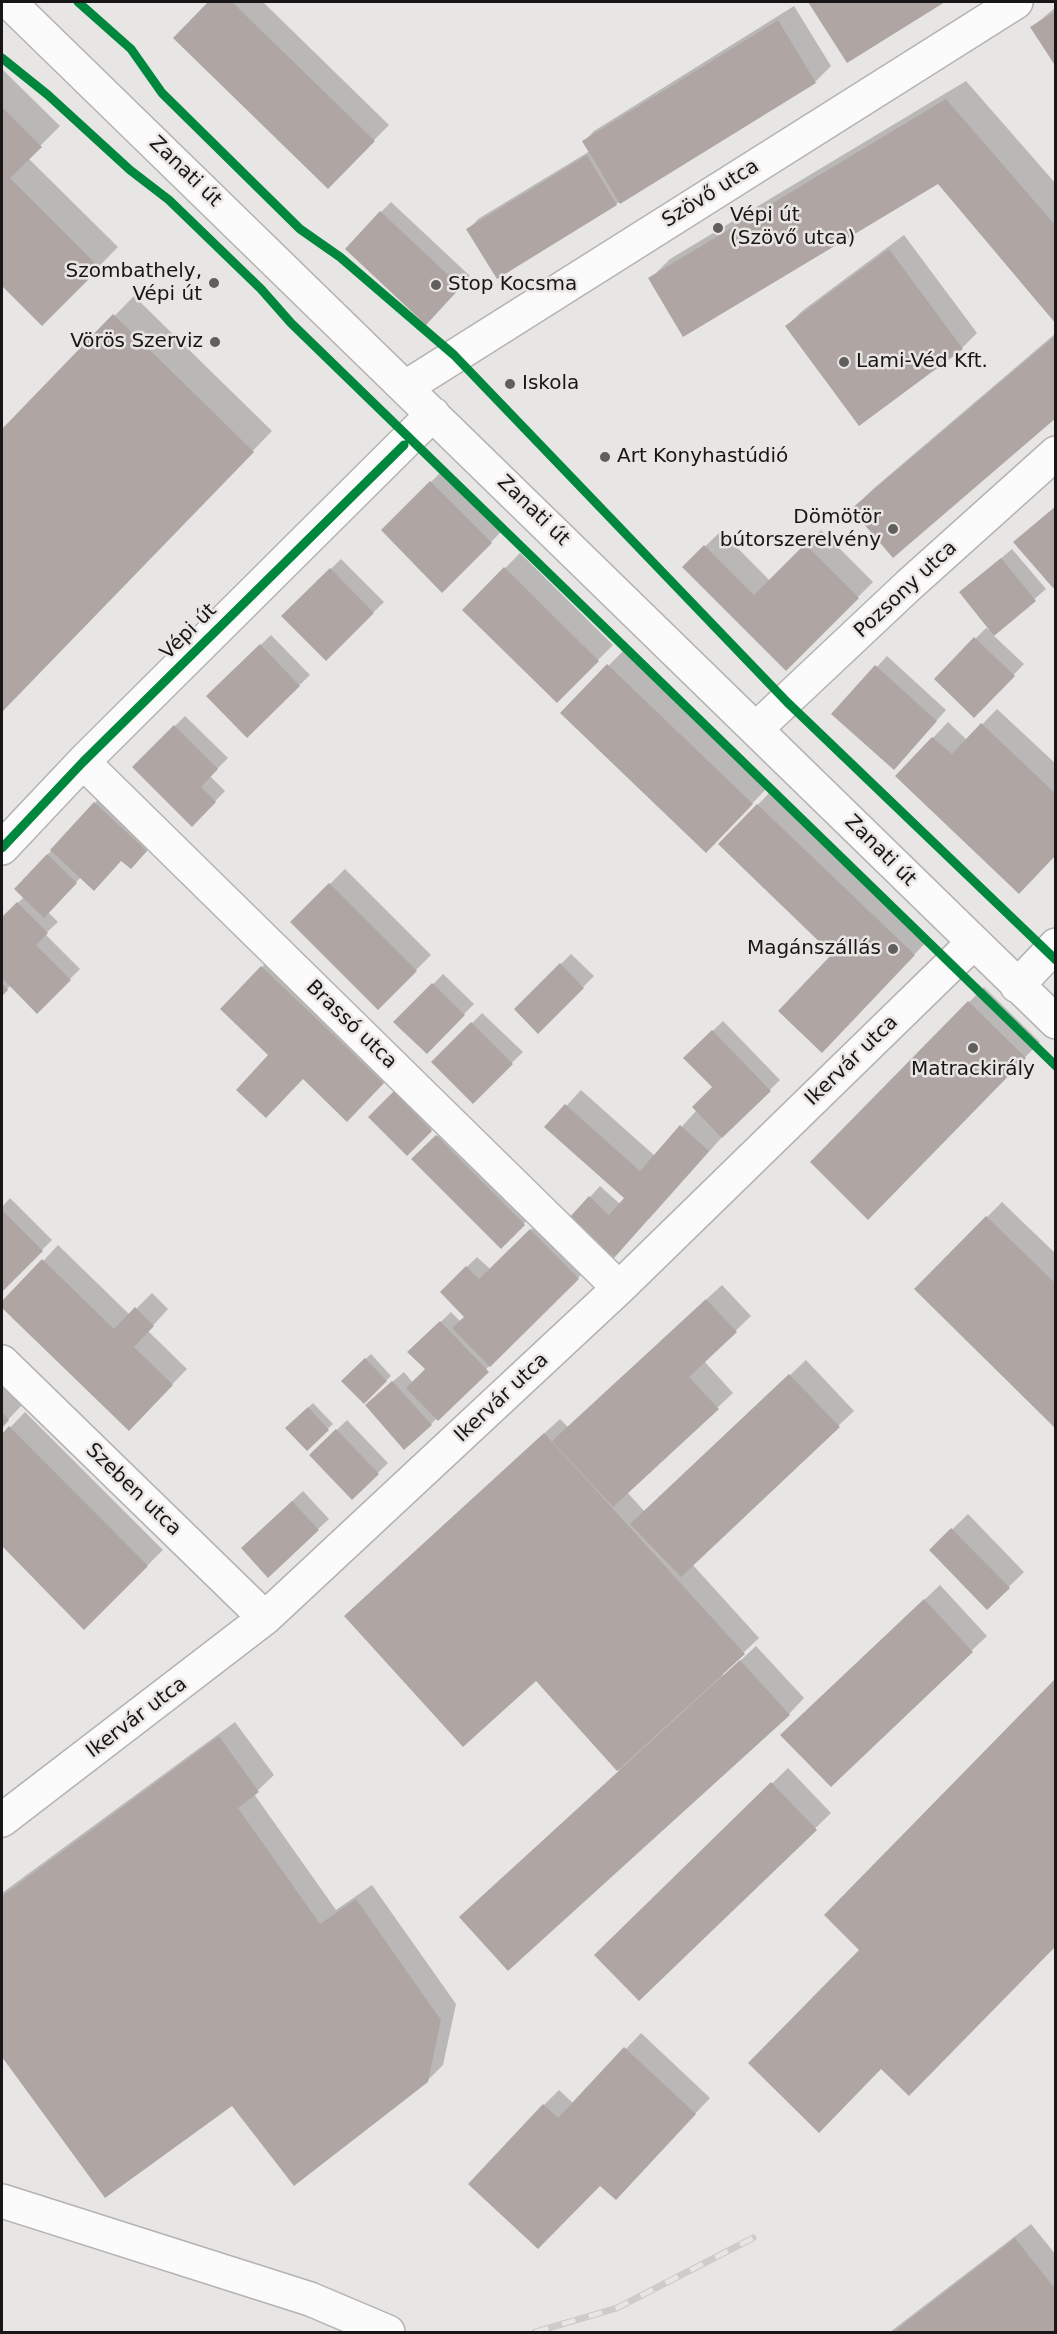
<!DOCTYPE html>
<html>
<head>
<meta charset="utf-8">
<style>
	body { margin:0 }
	#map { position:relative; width:1057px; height:2334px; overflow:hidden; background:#e8e6e4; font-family:"DejaVu Sans",sans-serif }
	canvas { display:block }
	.frame { position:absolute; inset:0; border:3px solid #181616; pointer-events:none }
</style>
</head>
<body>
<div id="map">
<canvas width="1057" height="2334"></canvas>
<div class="frame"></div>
</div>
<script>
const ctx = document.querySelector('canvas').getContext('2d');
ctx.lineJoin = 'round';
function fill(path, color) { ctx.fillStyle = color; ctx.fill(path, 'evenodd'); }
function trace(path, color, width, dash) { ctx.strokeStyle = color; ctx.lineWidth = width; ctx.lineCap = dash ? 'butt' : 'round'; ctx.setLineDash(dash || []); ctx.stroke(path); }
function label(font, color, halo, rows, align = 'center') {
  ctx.font = font + ' "DejaVu Sans",sans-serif'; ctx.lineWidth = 5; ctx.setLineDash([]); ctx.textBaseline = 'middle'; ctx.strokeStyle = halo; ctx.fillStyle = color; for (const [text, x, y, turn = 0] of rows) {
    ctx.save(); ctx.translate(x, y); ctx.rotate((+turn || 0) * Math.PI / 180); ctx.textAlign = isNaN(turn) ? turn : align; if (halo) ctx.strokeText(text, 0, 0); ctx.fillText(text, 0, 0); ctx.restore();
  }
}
const shadow = new Path2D(`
	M211 2H263L389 125 328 187 175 38Z
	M810 2H942L847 61Z
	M794 6 831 66 815 82 497 277 468 230 478 219 590 151 584 141 594 131Z
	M1056 7V64L1032 27Z
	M3 70 60 126 28 158 118 247 42 324 2 284Z
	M966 81 1056 184V322L939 182 650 279 670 259Z
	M391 202 470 276 436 313 381 212Z
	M904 235 977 333 962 348 787 326 802 311Z
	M134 296 272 431 2 711V431Z
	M1056 333V417L853 509 873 489Z
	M441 472 501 532 442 591 383 530Z
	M821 530 873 582 786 669 684 567 721 531 770 581Z
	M1012 549 1046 589 993 635 1024 664 974 716 936 679 986 628 993 632 961 592Z
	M520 553 613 645 557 701 464 610Z
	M341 559 384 602 326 659 283 616Z
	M271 635 310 675 247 736 208 696Z
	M624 650 767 788 721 836 562 713Z
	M887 656 946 710 904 757 834 714Z
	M997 709 1056 764V853L897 776 948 722 967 740Z
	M185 716 228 758 210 776 225 791 192 825 134 767Z
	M773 789 930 938 837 1036 834 954 720 844Z
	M105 792 157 840 141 857 122 859 81 877 48 912 58 922 45 934 80 969 70 979 11 985 2 994V919L24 897 16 889Z
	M345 869 431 955 378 1008 292 922Z
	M277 952 398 1067 362 1105 303 1078 262 967Z
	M571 954 594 976 538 1032 516 1009Z
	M443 974 474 1004 427 1052 396 1022Z
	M984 987 1040 1042 868 1218 812 1162Z
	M482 1013 523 1052 473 1101 434 1062Z
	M723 1021 780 1080 723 1136 649 1219 571 1218 600 1186 620 1204 626 1198 547 1127 581 1090 655 1156 697 1110 714 1087 685 1058Z
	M405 1082 442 1119 407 1154 370 1117Z
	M447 1126 534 1213 501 1247 413 1159Z
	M10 1198 52 1240 2 1290V1207Z
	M1002 1202 1056 1254V1426L916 1289Z
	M541 1220 588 1268 431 1424 377 1395 404 1372 413 1383 427 1369 410 1352 451 1312 461 1322 466 1316 442 1292 477 1257 490 1269Z
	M58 1245 130 1315 152 1293 168 1309 148 1331 187 1369 129 1429 2 1306Z
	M722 1285 751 1316 704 1361 733 1393 627 1492 645 1512 806 1360 854 1411 692 1564 759 1638 722 1673 724 1676 756 1646 804 1698 789 1714 619 1771 536 1679 361 1601 560 1419 568 1427Z
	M371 1354 391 1376 364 1402 343 1381Z
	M2 1381 23 1404 2 1426Z
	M313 1403 333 1424 307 1449 287 1428Z
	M25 1412 163 1550 84 1628 2 1544V1436Z
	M347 1420 388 1463 352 1498 311 1455Z
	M303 1491 329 1519 268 1575 253 1538Z
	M968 1514 1024 1572 987 1608 931 1550Z
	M940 1585 987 1636 831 1785 798 1720Z
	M235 1722 274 1775 254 1794 336 1910 372 1885 456 2004 443 2065 427 2081 232 2104 105 2196 2 2055V1893Z
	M788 1768 831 1813 639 1999 596 1955Z
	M641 2033 710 2098 616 2198 544 2105 559 2090 574 2104Z
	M1031 2224 1056 2255V2332H890Z`);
const building = new Path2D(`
	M208 2H232L375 141 328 189 173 38Z
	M808 2H945L847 63Z
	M1056 11V67L1030 27Z
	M778 20 816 83 620 204 582 141Z
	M946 99 1056 226V324L938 184 683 337 648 278Z
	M2 107 42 147 10 178 100 268 42 326 2 286Z
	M587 155 617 205 497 279 466 229Z
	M380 211 461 287 426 325 345 249Z
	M889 249 963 349 859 426 785 326Z
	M113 314 254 452 2 712V429Z
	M1056 335V418L893 558 851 509Z
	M430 481 492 543 442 593 381 530Z
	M1056 506V587L1053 588 1013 542Z
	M805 544 859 598 786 671 682 567 704 545 754 595Z
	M1001 558 1036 601 994 636 959 592Z
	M504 567 599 661 557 703 462 610Z
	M330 568 374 613 326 661 281 616Z
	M974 637 1015 676 974 718 934 679Z
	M260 644 300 686 247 738 206 696Z
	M607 664 753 804 706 853 560 713Z
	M875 665 937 721 894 770 831 714Z
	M981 723 1056 794V855L1019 894 895 776 932 737 952 754Z
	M174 725 218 769 201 787 216 802 192 827 132 767Z
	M94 802 147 851 131 869 121 861 94 891 50 850Z
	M757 804 915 955 822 1053 778 1011 832 954 718 844Z
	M47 854 77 883 44 918 14 889Z
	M329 883 417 971 378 1010 290 922Z
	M17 902 48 933 36 945 71 980 37 1014 2 978V917Z
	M560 963 584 988 538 1034 514 1009Z
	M261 966 384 1083 347 1122 303 1079 266 1118 236 1090 268 1055 220 1009Z
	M2 983 8 990 2 996Z
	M432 983 465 1015 427 1054 393 1022Z
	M968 1001 1026 1058 868 1220 810 1162Z
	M471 1022 513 1064 473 1104 431 1062Z
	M712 1030 771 1091 722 1138 692 1107 712 1087 683 1058Z
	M394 1091 432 1131 407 1156 368 1117Z
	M565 1104 640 1171 680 1125 709 1151 614 1258 569 1218 589 1196 609 1215 624 1198 544 1127Z
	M436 1135 525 1225 501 1249 411 1159Z
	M2 1210 43 1251 2 1292Z
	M986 1216 1056 1284V1429L914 1289Z
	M530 1229 579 1279 490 1367 452 1328 464 1317 440 1292 466 1266 479 1279Z
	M42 1259 114 1329 135 1307 154 1326 134 1347 173 1385 129 1431 2 1308V1301Z
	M706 1299 737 1332 689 1377 719 1409 613 1507 552 1441Z
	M440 1321 489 1372 438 1421 406 1388 425 1369 407 1352Z
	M365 1358 387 1381 364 1404 341 1381Z
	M789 1374 840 1427 681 1577 630 1524Z
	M392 1381 432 1425 404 1450 365 1405Z
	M308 1407 329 1430 307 1451 285 1428Z
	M2 1412 9 1420 2 1428Z
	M9 1426 148 1566 84 1630 2 1546V1434Z
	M336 1429 379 1474 352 1500 309 1455Z
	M544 1433 745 1654 617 1771 536 1681 463 1747 344 1616Z
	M292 1501 319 1530 268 1578 241 1548Z
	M951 1528 1010 1588 987 1610 929 1550Z
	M924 1599 973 1652 831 1787 780 1735Z
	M740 1660 790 1715 508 1971 459 1917Z
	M1056 1678V1946L909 2096 881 2069 819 2133 748 2063 859 1950 824 1915Z
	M219 1736 259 1792 238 1808 320 1924 356 1899 441 2020 428 2082 294 2186 232 2106 105 2198 2 2057V1896Z
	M771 1782 817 1830 639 2001 594 1955Z
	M624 2047 696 2114 616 2200 600 2186 538 2249 468 2184 543 2104 558 2118Z
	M1015 2238 1056 2290V2332H893Z`);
const minor = new Path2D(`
	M9 2 1056 1022
	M406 387 1016 2
	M757 728 909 585 1056 453
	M83 762 619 1288
	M2 848 83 762 433 414
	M1017 986 1056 945
	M2 1362 265 1618
	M2 1820 265 1618 619 1288 973 943
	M2 2201 310 2299 388 2332`);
const rail = new Path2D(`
	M535 2332 617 2308 753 2238`);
const cycleway = new Path2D(`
	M78 2 131 49 162 93 300 229 340 257 454 355 787 702 1056 960
	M2 58 48 95 130 170 169 200 261 289 291 323 1056 1066
	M2 848 83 762 404 445`);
const markers = [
	[718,228,6,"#615f5e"],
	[214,283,6,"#615f5e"],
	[436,285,6,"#615f5e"],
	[215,342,6,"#615f5e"],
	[844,362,6,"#615f5e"],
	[510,384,6,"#615f5e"],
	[605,457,6,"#615f5e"],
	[893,529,6,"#615f5e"],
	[893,949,6,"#615f5e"],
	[973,1048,6,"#615f5e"]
];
const streetNames = [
	["Zanati út",185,172,44],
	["Szövő utca",711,194,-32],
	["Zanati út",533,511,44],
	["Pozsony utca",906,590,-43],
	["Vépi út",189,632,-45],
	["Zanati út",880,851,45],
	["Brassó utca",351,1025,44],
	["Ikervár utca",852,1061,-44],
	["Ikervár utca",502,1398,-43],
	["Szeben utca",133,1490,44],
	["Ikervár utca",137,1718,-37]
];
const poiNames = [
	["Vépi út",730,216],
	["(Szövő utca)",730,239],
	["Szombathely,",202,272,"right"],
	["Vépi út",202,295,"right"],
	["Stop Kocsma",448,285],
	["Vörös Szerviz",203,342,"right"],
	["Lami-Véd Kft.",856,362],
	["Iskola",522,384],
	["Art Konyhastúdió",617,457],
	["Dömötör",881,518,"right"],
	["bútorszerelvény",881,541,"right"],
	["Magánszállás",881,949,"right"],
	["Matrackirály",973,1070,"center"]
];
fill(shadow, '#0003');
fill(building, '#afa6a3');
trace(minor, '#b4b3b2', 36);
trace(minor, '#fcfbfb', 33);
trace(rail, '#cdcccb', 7);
trace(rail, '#e9e5e3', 4.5, [14]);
trace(cycleway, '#00873e', 9);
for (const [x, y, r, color] of markers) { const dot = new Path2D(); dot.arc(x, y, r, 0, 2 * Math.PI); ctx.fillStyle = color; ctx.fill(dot); trace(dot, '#e9e5e3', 2); }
label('20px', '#181616', '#e9e5e3', streetNames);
label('20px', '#181616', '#e9e5e3', poiNames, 'left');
</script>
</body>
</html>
